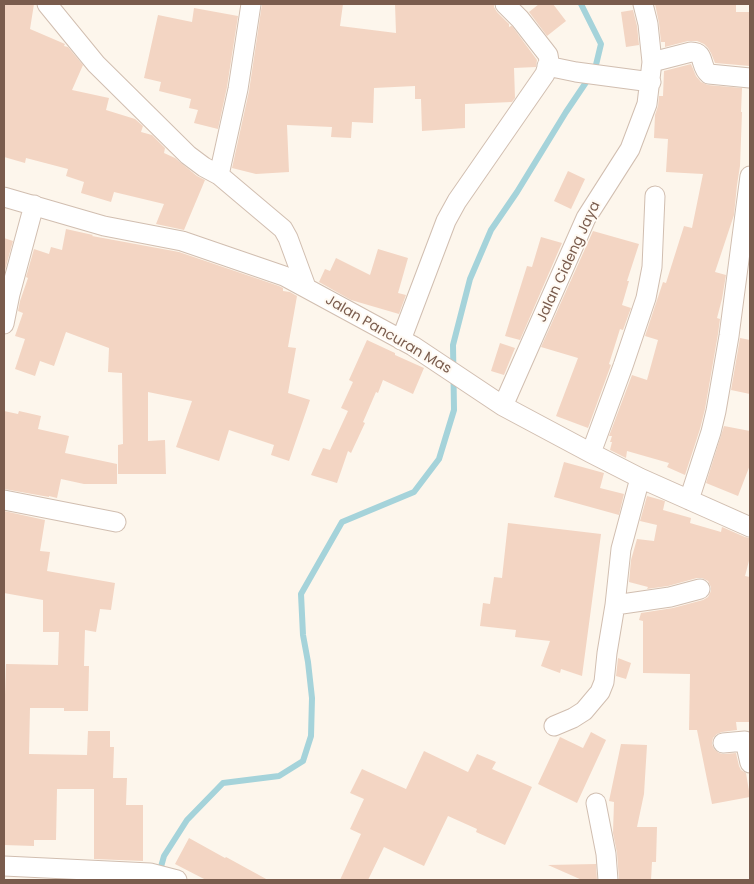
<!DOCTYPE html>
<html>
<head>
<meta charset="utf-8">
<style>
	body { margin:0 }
	#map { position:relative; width:754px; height:884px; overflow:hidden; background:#fdf6ec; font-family:Poppins,sans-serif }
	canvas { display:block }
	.frame { position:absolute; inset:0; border:5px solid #7a5c4d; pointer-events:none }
</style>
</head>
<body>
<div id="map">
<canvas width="754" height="884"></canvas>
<div class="frame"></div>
</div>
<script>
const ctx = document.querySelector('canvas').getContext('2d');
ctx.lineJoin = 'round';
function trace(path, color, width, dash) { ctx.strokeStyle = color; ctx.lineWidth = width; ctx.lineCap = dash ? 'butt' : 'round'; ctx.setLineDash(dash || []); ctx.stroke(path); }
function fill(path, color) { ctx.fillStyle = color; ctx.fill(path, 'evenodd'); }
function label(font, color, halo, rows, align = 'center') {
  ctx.font = font + ' Poppins,sans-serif'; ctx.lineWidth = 4; ctx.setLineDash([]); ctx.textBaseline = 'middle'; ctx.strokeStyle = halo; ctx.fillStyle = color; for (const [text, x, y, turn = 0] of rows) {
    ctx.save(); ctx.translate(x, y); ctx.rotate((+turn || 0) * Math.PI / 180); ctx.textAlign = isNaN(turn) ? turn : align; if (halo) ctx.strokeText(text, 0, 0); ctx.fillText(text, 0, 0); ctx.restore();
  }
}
const stream = new Path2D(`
	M159 874 164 856 187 820 223 783 279 776 303 761 311 736 312 698 308 662 303 635 301 594 342 522 414 492 439 459 454 410 453 345 470 279 491 230 517 192 566 112 595 69 601 44 581 4`);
const building = new Path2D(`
	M4 4H34L30 29 65 44 64 46 68 47 83 65 72 90 109 98 106 110 135 119 143 126 141 132 152 135 165 148 164 153 175 158 197 176 205 180 184 230 156 224 164 204 114 192 111 202 81 193 84 182 66 176 68 169 26 158 25 163 4 157Z
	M262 4H343L340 26 396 33 395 4H494V7L497 12 509 24V27L511 26H512L537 60 536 67 514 68 515 98 512 102 465 104V128L422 131 421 99H415V86L374 88 373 123 352 122 351 138 331 137 332 127 287 125 289 172 256 174 232 168 249 91Z
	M539 4H553L566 21 547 36 529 12Z
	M655 4H702L736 5V12H750V66L715 63 711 53 708 48 704 44 697 41H688L665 47V42H661L659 23Z
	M194 8 238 16 227 87 218 129 194 123 198 110 189 108 191 99 159 91 161 82 144 78 158 15 192 22Z
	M633 10 637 26 639 45 626 47 621 12Z
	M691 64 696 76 701 82 708 85 742 88 741 112H742L740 166 737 185 734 215 715 272 726 275 722 299 717 318 720 319 718 334 705 409 700 429 685 475 667 467 669 463 627 451 626 458 610 450 612 442H610L612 436H609L632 375 647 380 658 340 645 336 663 282 666 283 684 226 692 228 703 174 666 172 668 139 654 138 655 115 658 106 659 96H663L664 71Z
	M568 171 585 179 571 209 554 201Z
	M66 229 93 235 92 236 179 252 279 286 283 288V291L290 292 297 296 288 347 296 348 288 393 310 400 289 461 271 455 274 445 229 430 219 461 176 447 192 401 148 392V441L165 440 166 474H118V445L123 444 122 373 108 372 109 348 66 332 54 366 40 361 35 376 15 369 25 339 15 336 23 313 18 311 20 301 28 278 26 277 34 249 49 254 51 247 62 250Z
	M593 231 639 244 627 281H629L622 305 631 308 623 330 620 329 609 364 611 365 588 428 556 416 578 358 541 347Z
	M541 237 562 243 520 340 505 336 527 266 532 267Z
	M4 238 13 241 5 270 4 269Z
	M378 249 408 258 398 293 406 295 399 314 351 300 319 282 325 269 330 271 336 258 370 275Z
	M740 338 750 340V394L731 390Z
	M367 340 395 353V355L424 368 413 394 383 380 378 393 376 392 363 422 365 423 351 453 348 451 337 483 311 475 323 448 330 450 348 411 341 408 353 382 349 380Z
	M500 343 515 348 504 375 491 371Z
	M4 411 18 414 19 411 41 416 38 429 69 436 65 453 117 464V484H84L61 479 57 498 49 496V497L4 489Z
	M724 426 750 431V465L738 496 706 483Z
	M564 462 604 473 600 488 624 494 619 515 554 497Z
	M647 496 665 501 663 510 691 518 690 523 721 532 722 527 745 537 750 538V557L745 576 750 577V722H736L737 730 722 732 717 734 713 738 712 744 714 749 719 753 724 754 736 753 739 766 741 770 746 773 750 797 712 804 697 730H689L690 674 643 673V621L639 620 641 613 673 608 703 600 708 597 711 591V587L708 581 702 578H697L668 586 647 589 648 587 629 582 631 560 637 539 654 541 657 525 640 521Z
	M4 511 45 520 40 551 50 552 47 571 115 583 111 610 100 609 96 632 85 630 84 666H89L88 711H64V708H30L29 754 87 755 88 731H110V747H114L113 778H127L126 805H143V861L94 859V789H57L56 840H34V846L4 845V694L5 695 6 664 58 665 59 632H43V600L4 593Z
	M508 523 601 534 582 676 561 669 560 673 541 666 550 641 515 637 516 630 480 626 483 603 490 604 494 577 502 578Z
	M618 658 631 663 626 679 616 676Z
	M591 732 606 740 577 803 538 784 560 737 583 748Z
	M621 744 647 745 644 794 637 827H657L656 862H652L651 880H619L617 853 613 833 614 802 609 801Z
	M424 751 468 772 477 754 496 762 492 769 532 787 505 845 476 832 477 829 448 816 424 866 384 847 368 880H340L361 834 350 829 364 799 350 793 362 769 406 789Z
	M189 838 225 858 226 857 268 880H206L175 864Z
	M596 864 597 880H582L548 865Z`);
const minor = new Path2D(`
	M47 4 96 64 188 155 204 167 219 175 283 229 288 238 306 287
	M652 62 691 52C706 52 699 66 709 74L750 78
	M547 66 576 72 651 82
	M219 175 238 89 251 4
	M4 197 104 226 182 241 284 276 413 346 503 406 591 453 640 478 750 527
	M4 324 10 294 34 205
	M401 340 446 221 457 201 545 74 549 61 548 55 520 19 505 4
	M503 406 586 218 630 149 647 104 652 62 648 24 643 4
	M591 453 623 366 646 298 652 267 655 196
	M4 500 116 522
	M689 500 711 432 716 411 729 336 750 176
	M615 605 670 597 700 589
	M554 726 573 718 584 711 600 692 604 682 607 653 615 605 621 549 640 478
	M723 743 745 741 750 763
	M596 803 606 854 608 880
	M4 866 150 873 177 880`);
const streetNames = [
	["Jalan Cideng Jaya",569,262,-65],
	["Jalan Pancuran Mas",388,335,30]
];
trace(stream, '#a5d3da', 6);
fill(building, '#f3d5c3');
trace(minor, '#d1beb0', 21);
trace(minor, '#fff', 19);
label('14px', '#7a5c4d', '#fffaf3', streetNames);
</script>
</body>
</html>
